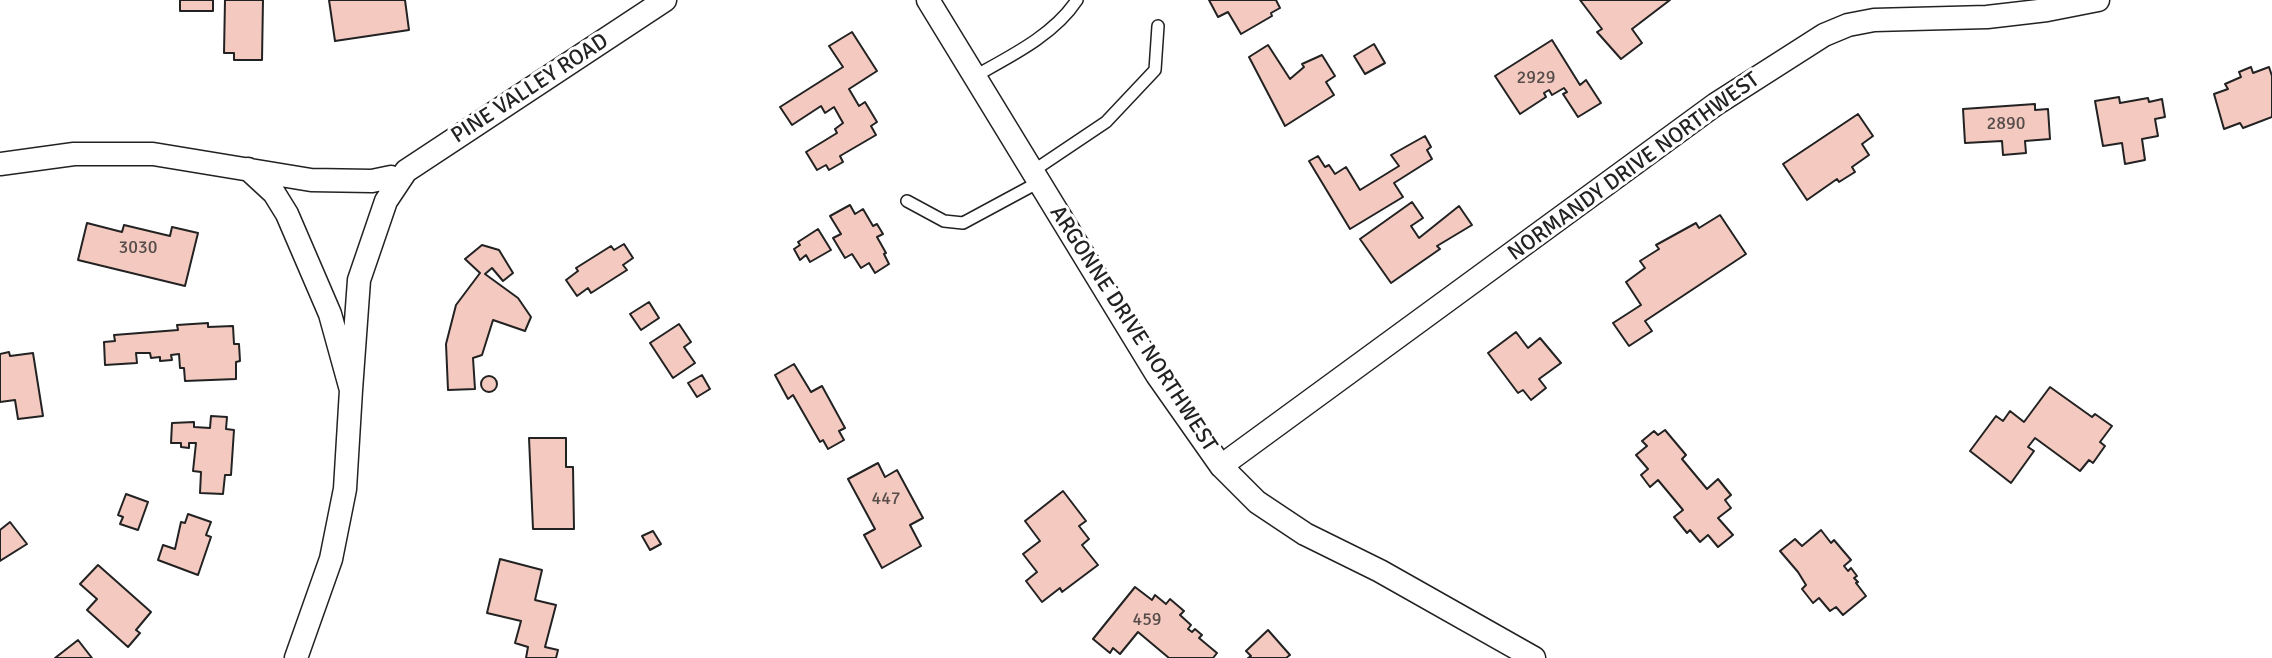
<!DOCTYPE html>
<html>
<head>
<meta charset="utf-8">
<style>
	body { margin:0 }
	canvas { display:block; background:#fff }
</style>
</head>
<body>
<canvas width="2272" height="658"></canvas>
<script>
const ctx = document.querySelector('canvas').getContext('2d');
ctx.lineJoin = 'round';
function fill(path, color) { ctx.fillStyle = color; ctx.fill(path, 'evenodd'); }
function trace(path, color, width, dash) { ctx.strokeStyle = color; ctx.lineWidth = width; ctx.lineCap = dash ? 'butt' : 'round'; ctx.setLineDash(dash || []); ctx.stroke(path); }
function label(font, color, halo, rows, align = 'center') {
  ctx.font = font + ' Signika,sans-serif'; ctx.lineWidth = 6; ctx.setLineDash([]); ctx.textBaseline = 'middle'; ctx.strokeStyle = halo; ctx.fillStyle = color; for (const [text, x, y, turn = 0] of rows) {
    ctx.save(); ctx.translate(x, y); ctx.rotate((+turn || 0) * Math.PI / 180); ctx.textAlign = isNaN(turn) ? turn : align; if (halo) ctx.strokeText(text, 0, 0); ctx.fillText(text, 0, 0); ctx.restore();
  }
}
const building = new Path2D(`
	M180 0H213V11H180Z
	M225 0H263L262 60H234V53H224Z
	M329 0H405L409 30 335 41Z
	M1209 0H1276L1280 8 1271 13 1272 16 1241 34 1228 12 1218 17Z
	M1580 0H1670L1632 29 1642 43 1621 59 1597 32 1602 29Z
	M852 32 877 71 849 89 859 106 865 102 877 122 871 126 876 135 840 156 843 162 829 170 826 165 817 170 806 152 837 133 835 129 843 123 834 107 825 113 821 106 792 125 780 107 843 67 829 46Z
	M1552 40 1580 85 1586 80 1601 103 1578 117 1563 94 1567 92 1564 88 1552 95 1549 90 1544 93 1546 97 1520 114 1495 76Z
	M1374 44 1385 63 1365 74 1354 56Z
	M1268 45 1290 79 1304 67 1302 64 1322 55 1335 76 1326 82 1334 95 1285 126 1249 57Z
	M2251 67 2253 73 2269 67 2272 76V117L2243 128 2240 123 2224 129 2214 94 2228 89 2225 84 2241 77 2239 72Z
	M2119 97 2120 103 2148 98 2149 102 2162 99 2165 117 2155 119 2158 136 2142 139 2145 160 2125 164 2122 143 2103 146 2095 101Z
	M2035 104V110L2048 109 2050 139 2025 141 2026 153 2003 155 2002 141 1965 143 1963 109Z
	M1858 114 1873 136 1862 144 1869 155 1852 167 1855 172 1839 182 1837 179 1807 200 1783 164Z
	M1425 136 1431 147 1427 150 1432 159 1394 183 1403 197 1350 229 1309 161 1318 156 1325 167 1329 165 1335 174 1346 167 1360 190 1399 166 1391 155Z
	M1412 202 1423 218 1411 226 1419 238 1459 206 1472 225 1437 246 1440 249 1391 283 1360 239Z
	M850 205 855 214 863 209 873 226 877 224 883 234 877 237 886 253 884 254 889 264 875 273 869 263 861 268 852 254 845 258 833 238 841 234 830 216Z
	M1720 215 1746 254 1645 321 1652 331 1629 346 1613 323 1641 305 1626 282 1645 268 1640 261 1659 249 1656 245 1696 223 1699 228Z
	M87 223 122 232 124 225 170 236 172 227 198 233 185 286 78 260Z
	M818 229 831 250 810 262 806 255 800 260 794 249 800 245 798 242Z
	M624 244 633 258 623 265 627 270 591 293 588 288 577 296 566 280 578 271 576 268 611 246 614 250Z
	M482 245 499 250 513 273 503 281 492 268 485 274 518 298 531 317 525 331 493 320 482 355 473 358 475 389 448 390 446 344 456 305 480 273 465 259Z
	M649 302 659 318 641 330 630 314Z
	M208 323V327L233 326 234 344H239L240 361 236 362V379L185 381 184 368H180L179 354 171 355 172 360 160 361V357L151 358 150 353H136L137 363 105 365 104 342 115 341 114 335 178 330 177 325Z
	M679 324 691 342 684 347 695 363 673 378 650 343Z
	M1516 332 1528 348 1540 338 1561 363 1539 379 1546 388 1531 400 1523 390 1518 393 1488 353Z
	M9 352 10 356 33 353 43 416 18 419 15 400 0 402V354Z
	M794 364 811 392 822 386 845 428 839 431 844 440 828 449 823 440 820 442 793 395 788 399 775 375Z
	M702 375 710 389 697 397 688 383Z
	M481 384a8 8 0 1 1 16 0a8 8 0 1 1-16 0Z
	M2050 387 2092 417 2095 414 2112 426 2100 442 2105 446 2093 463 2089 460 2080 471 2035 438 2028 447 2034 451 2011 483 1970 451 1996 416 2003 421 2010 411 2024 422Z
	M211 416 227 417 226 429 234 430 231 475H225L223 494 200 493 201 472 193 471 196 443H189V448L181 447V443H171L172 423 194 422V427L210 428Z
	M1665 430 1686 455 1682 459 1707 489 1718 479 1731 495 1725 500 1731 508 1718 518 1733 535 1718 547 1708 535 1700 542 1690 530 1687 533 1674 517 1683 510 1658 480 1650 487 1641 475 1648 469 1636 455 1647 446 1642 441 1654 431 1658 435Z
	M529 438H566V467H573L574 529H533Z
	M878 463 885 477 897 470 923 518 910 525 921 546 882 568 864 535 875 529 848 479Z
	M1063 491 1086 521 1079 526 1089 539 1082 545 1098 565 1062 592 1060 588 1042 602 1026 581 1037 572 1023 554 1040 541 1025 521Z
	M126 494 148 502 138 530 120 524 123 517 118 515Z
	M188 514 211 522 206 535 211 537 198 575 158 560 163 545 175 549 181 522 185 523Z
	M10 522 27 544 0 561V530Z
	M1821 530 1831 543 1834 540 1851 560 1844 566 1848 571 1851 568 1857 576 1854 578 1858 582 1856 583 1866 596 1843 615 1836 607 1830 611 1819 598 1813 603 1802 589 1806 585 1798 572 1780 551 1795 539 1802 546Z
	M653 531 661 544 650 550 642 536Z
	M500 559 542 570 535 600 556 605 545 647 558 650 556 658H526L528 647 515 643 521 621 487 613Z
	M98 565 151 612 136 630 140 633 128 647 87 610 97 599 80 584Z
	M1135 587 1152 600 1155 595 1166 604 1170 599 1184 611 1180 615 1191 625 1188 629 1192 632 1195 629 1202 635 1199 638 1217 653 1213 658H1169L1138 632 1120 654 1113 648 1110 653 1093 639Z
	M1268 630 1290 655 1286 658H1248L1251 656 1246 651Z
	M78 640 92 658H55Z`);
const service = new Path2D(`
	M975 76C1011 56 1054 35 1077 0
	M1033 171 1106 122 1155 70 1158 26
	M907 201 944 221 963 223 1039 182`);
const minor = new Path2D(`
	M928 0 1157 375 1221 466 1257 502 1305 534 1380 571 1534 658
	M0 164 74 154H153L311 180 372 181 391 177 398 180
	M248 169 274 193 287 214 330 314 351 390 345 489 331 559 296 658
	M351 390 359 280 386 201 406 171 665 0
	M1221 466 1716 104 1824 35 1848 25 1874 20 1987 17 2047 10 2098 0`);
const numberNames = [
	["2929",1536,78],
	["2890",2006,124],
	["3030",138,248],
	["447",886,499],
	["459",1147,620]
];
const streetNames = [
	["PINE VALLEY ROAD",530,89,-33],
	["NORMANDY DRIVE NORTHWEST",1634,167,-36],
	["ARGONNE DRIVE NORTHWEST",1133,329,57]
];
fill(building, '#f3c9c0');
trace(building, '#222', 2);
trace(service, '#222', 14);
trace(minor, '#222', 25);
trace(service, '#fff', 11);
trace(minor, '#fff', 22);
label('18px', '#564c4a', null, numberNames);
label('22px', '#222', '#fff', streetNames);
</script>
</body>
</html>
